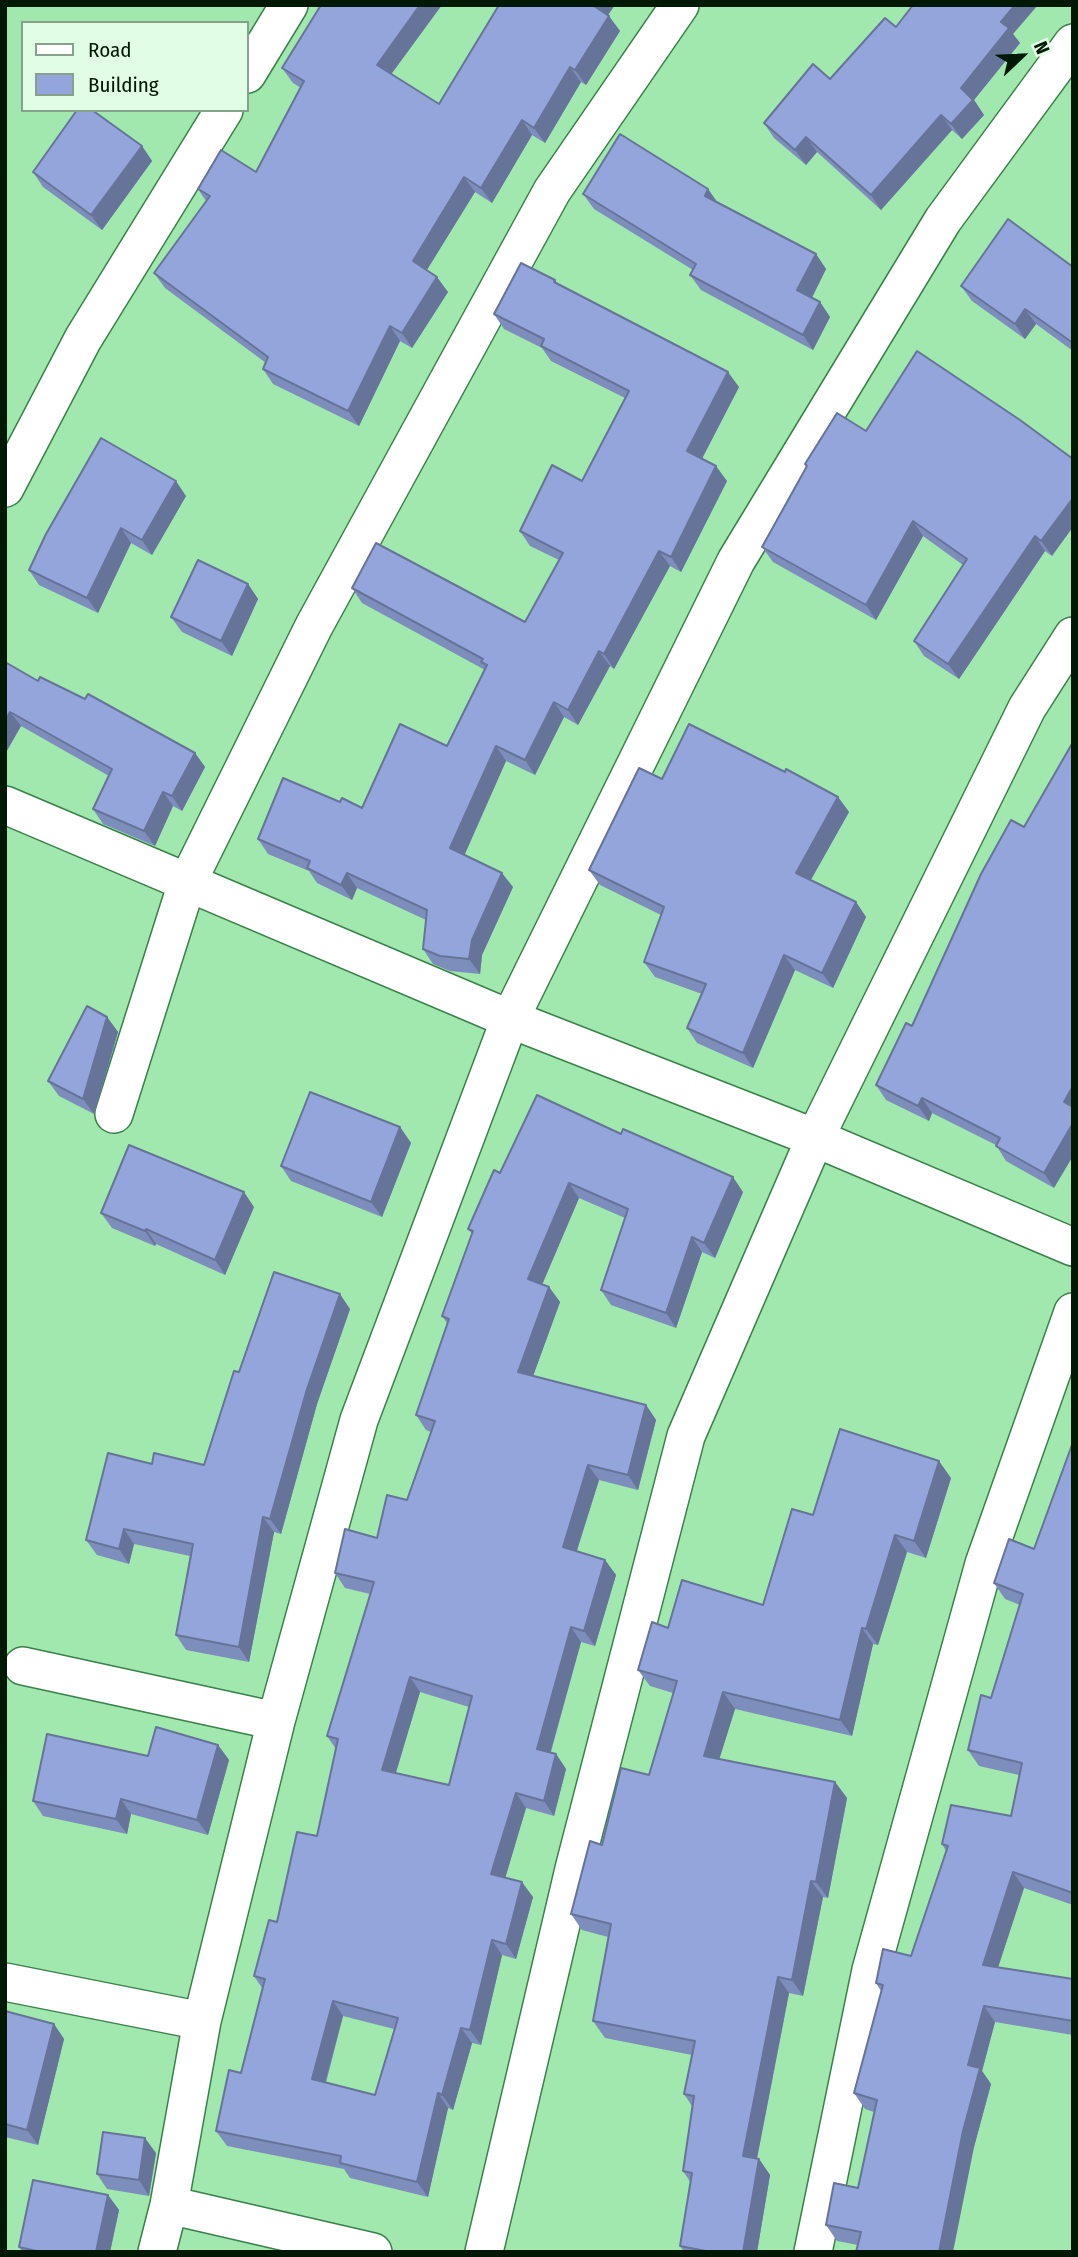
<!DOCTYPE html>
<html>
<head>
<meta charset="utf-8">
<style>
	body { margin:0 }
	#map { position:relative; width:1078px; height:2257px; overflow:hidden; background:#a0e8ad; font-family:"Fira Sans Condensed",sans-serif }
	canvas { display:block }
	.frame { position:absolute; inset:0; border:7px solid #001804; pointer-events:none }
	.legend { position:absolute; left:21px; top:21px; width:228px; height:91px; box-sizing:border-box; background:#e1fde5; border:2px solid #87a18b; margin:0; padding:9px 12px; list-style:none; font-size:21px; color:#001804 }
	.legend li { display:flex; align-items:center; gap:14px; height:35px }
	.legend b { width:35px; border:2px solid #87a18b }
	.north { position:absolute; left:987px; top:21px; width:70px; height:70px; -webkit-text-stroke:5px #e1fde5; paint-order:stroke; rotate:67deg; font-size:19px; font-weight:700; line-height:28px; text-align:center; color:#001804 }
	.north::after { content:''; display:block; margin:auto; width:24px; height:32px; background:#001804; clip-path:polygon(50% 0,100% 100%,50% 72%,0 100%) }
</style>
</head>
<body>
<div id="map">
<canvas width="1078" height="2257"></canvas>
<div class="frame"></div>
<ul class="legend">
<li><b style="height:9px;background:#fff"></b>Road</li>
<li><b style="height:19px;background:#93a5db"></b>Building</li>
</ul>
<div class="north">N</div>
</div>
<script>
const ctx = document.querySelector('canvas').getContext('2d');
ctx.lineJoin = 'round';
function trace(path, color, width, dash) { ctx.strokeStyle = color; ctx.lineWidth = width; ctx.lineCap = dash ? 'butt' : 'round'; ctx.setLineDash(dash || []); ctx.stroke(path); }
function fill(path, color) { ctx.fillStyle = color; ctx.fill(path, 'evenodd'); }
const street = new Path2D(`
	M247 74 289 5
	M5 488 83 339 224 110
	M5 805 510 1019 815 1138 1073 1247
	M114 1114 187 883 314 626 552 191 680 5
	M23 1666 276 1721
	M5 1982 202 2021
	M169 2205 373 2252
	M157 2252 169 2205 202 2021 276 1721 359 1420 510 1019 736 561 943 220 1073 43
	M484 2252 574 1869 686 1436 815 1138 1027 708 1073 636
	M813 2252 871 1970 984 1564 1073 1312`);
const wall = new Path2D(`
	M608 16 620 31 586 85 581 82 545 143 532 135 492 203 475 192 427 270 448 292 412 348 400 341 359 426 273 384 263 369 266 363 165 288 154 273 206 201 198 189 256 172 301 88 293 83 282 68 391 74 439 104Z
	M896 27 1013 34 1020 43 974 100 984 115 962 139 952 130 881 210 817 152 806 165 774 138 764 123 830 79Z
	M142 146 152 161 102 230 43 187 33 172Z
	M708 189 718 203 816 254 826 269 812 298 820 302 830 317 813 350 701 290 690 275 693 270 594 209 583 194Z
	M1073 267V351L1036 324 1025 339 972 301 961 286Z
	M555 280 558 284 739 387 702 459 727 481 681 572 670 566 614 669 610 666 578 725 564 717 535 775 506 761 464 855 513 887 482 955 480 974 450 971 433 964 423 949 426 920 357 888 352 900 317 883 309 871 268 854 258 839 340 802 362 808 447 746 485 670 362 603 352 588 525 622 559 560 530 546 520 531 582 481 625 398 551 361 542 348 504 329 494 314Z
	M917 351 1052 556 1045 551 959 679 924 656 914 641 963 565 923 536 876 620 773 562 762 547 807 466 805 464 866 431Z
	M186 496 152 555 131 543 98 613 39 585 29 570Z
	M248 584 258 599 232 656 182 632 171 617Z
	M5 662 38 681 195 753 205 767 182 811 173 806 155 846 103 824 93 809 109 776 21 726 5 754Z
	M662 779 838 797 849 812 811 880 856 902 866 917 833 988 795 970 753 1068 697 1043 687 1028 702 994 655 977 644 962 661 915 600 885 589 870Z
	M981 874 1054 1188 1006 1161 996 1145 932 1113 929 1121 886 1100 876 1085 912 1026Z
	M107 1017 118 1032 94 1114 59 1096 48 1081Z
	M400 1127 411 1143 382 1217 291 1181 281 1166Z
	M500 1173 743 1192 715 1258 702 1252 676 1328 611 1305 601 1290 625 1218 579 1198 542 1285 549 1287 560 1302 533 1376 646 1405 656 1420 638 1490 599 1480 577 1551 605 1560 616 1575 595 1646 581 1642 551 1752 556 1754 566 1769 554 1816 526 1808 505 1878 533 1897 516 1959 502 1955 481 2045 472 2043 453 2110 448 2108 428 2197 350 2178 344 2169 227 2146 216 2131 241 2073 262 1988 254 1976 277 1922 317 1836 336 1749 327 1736 370 1594 345 1588 335 1573 377 1538 407 1500 431 1432 426 1430 416 1415 447 1323 442 1316 472 1234 468 1229ZM420 1692 469 1707 449 1785 396 1773ZM343 2016 394 2029 375 2095 326 2083Z
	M254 1207 225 1275 156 1244 155 1246 112 1228 101 1213Z
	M350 1309 317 1404 281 1534 274 1532 249 1662 186 1650 176 1635 190 1556 134 1544 129 1564 97 1555 86 1540 152 1464 204 1465 239 1372Z
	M1073 1442V1905L1024 1888 998 1967 1073 1979V2035L995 2022 982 2071 991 2084 974 2147 858 2245 837 2241 826 2225 858 2188 874 2112 865 2109 854 2093 881 1991 876 1983 911 1956 946 1851 942 1844 1011 1816 1019 1775 979 1766 968 1750 991 1698 1020 1605 1005 1599 994 1583 1034 1549Z
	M951 1478 926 1558 907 1552 878 1645 873 1644 852 1736 735 1709 719 1759 835 1782 847 1798 828 1898 823 1897 803 1996 789 1993 757 2159H759L770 2175 757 2252H684L680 2246 691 2183 683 2171 692 2106 684 2094 692 2055 605 2038 593 2021 608 1937 582 1930 571 1914 602 1845 649 1775 673 1693 650 1686 638 1670 668 1628 763 1605 813 1515Z
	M218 1745 229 1760 208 1835 131 1814 127 1834 43 1816 33 1801 148 1756Z
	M5 2011 54 2024 64 2039 38 2145 5 2137Z
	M156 2153 149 2196 107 2189 97 2174Z
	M108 2195 119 2210 110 2252H23L19 2247Z`);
const shadedWall = new Path2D(`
	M420 5H442L387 80 377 65Z
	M594 5H615L604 21 594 6Z
	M1015 5H1038L1013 34 1020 43 974 100 984 115 962 139 951 124 961 88 1001 22Z
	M609 16 620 31 586 85 575 70Z
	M570 67 581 82 545 143 534 128Z
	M941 115 952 130 881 210 871 195Z
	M522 120 532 135 492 203 481 188Z
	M806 137 817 152 806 165 795 150Z
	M142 146 152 161 102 230 91 215Z
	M464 177 475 192 423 276 413 261Z
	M708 189 719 205 705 196Z
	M816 254 826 269 808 305 797 290Z
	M437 277 448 292 412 348 402 333Z
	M820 302 830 317 813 350 803 335Z
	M1025 309 1036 324 1025 339 1015 324Z
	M390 326 400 341 359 426 348 411Z
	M728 372 739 387 698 466 687 451Z
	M716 466 727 481 681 572 671 557Z
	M176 481 186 496 152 555 142 540Z
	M1073 498V527L1052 556 1041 541Z
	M913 521 923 536 876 620 866 605Z
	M121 528 131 543 98 613 87 598Z
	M1035 536 1045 551 959 679 948 664Z
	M659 551 670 566 614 669 604 654Z
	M248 584 258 599 232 656 221 641Z
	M599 651 610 666 578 725 568 710Z
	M554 702 564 717 535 775 525 760Z
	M10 712 21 726 5 754V721Z
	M496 746 506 761 461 863 450 848Z
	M195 753 205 767 182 811 172 796Z
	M163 792 173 806 155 846 144 831Z
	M838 797 849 812 806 888 796 873Z
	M347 873 357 888 352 900 341 885Z
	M502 873 513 887 482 955 480 974 469 959 472 940Z
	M856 902 866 917 833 988 822 973Z
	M784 955 795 970 753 1068 743 1053Z
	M107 1017 118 1032 94 1114 83 1099Z
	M1073 1086V1114L1064 1102Z
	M922 1098 932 1113 929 1121 918 1106Z
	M1073 1123V1156L1054 1188 1044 1173Z
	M400 1127 411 1143 382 1217 371 1202Z
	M733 1177 743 1192 715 1258 704 1243Z
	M569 1183 579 1198 538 1294 528 1279Z
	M244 1192 254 1207 225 1275 215 1260Z
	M146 1229 156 1244 155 1246 145 1231Z
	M692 1237 702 1252 676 1328 666 1313Z
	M549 1287 560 1302 529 1387 518 1372Z
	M340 1294 350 1309 317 1404 281 1534 270 1519 307 1389Z
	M646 1405 656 1420 638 1490 628 1475Z
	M939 1461 951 1478 926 1558 914 1541Z
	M588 1465 599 1480 573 1562 563 1547Z
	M263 1517 274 1532 249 1662 239 1647Z
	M124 1529 134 1544 129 1564 119 1549Z
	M895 1535 907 1552 878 1645 866 1629Z
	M605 1560 616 1575 595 1646 584 1631Z
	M571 1627 581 1642 547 1764 537 1749Z
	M862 1628 873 1644 852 1736 840 1720Z
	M410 1677 420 1692 392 1785 382 1770Z
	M723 1692 735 1709 715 1773 704 1756Z
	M218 1745 229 1760 208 1835 197 1820Z
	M556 1754 566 1769 554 1816 544 1801Z
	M835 1782 847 1798 828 1898 816 1882Z
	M516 1793 526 1808 502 1889 491 1874Z
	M121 1799 131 1814 127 1834 116 1819Z
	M1013 1872 1024 1888 994 1980 983 1965Z
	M811 1881 823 1897 803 1996 792 1980Z
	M522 1882 533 1897 516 1959 506 1944Z
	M492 1940 502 1955 481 2045 470 2030Z
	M778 1977 789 1993 754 2173 743 2156Z
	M333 2001 343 2016 322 2094 312 2079Z
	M984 2006 995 2022 982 2071 991 2084 974 2147 953 2252H939L968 2065Z
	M54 2024 64 2039 38 2145 27 2130Z
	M461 2028 472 2043 453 2110 442 2095Z
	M438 2093 448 2108 428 2197 417 2182Z
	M145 2138 156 2153 149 2196 139 2180Z
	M759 2159 770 2175 757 2252H743Z
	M108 2195 119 2210 110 2252H96Z`);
const building = new Path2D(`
	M321 5H420L377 65 439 104 499 5H594V6L609 16 575 70 570 67 534 128 522 120 481 188 464 177 413 261 437 277 402 333 390 326 348 411 263 369 268 357 154 273 210 196 198 189 221 150 256 172 304 81 282 68Z
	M913 5H1015L1001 22 1009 28 961 88 973 100 951 124 941 115 871 195 806 137 795 150 764 123 813 64 830 79 885 18 896 27Z
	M77 110H92L142 146 91 215 33 172Z
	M620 134 708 189 705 196 816 254 797 290 820 302 803 335 690 275 696 264 583 194Z
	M1008 219 1073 267V343L1025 309 1015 324 961 286Z
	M521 263 555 280 554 282 728 372 687 451 716 466 671 557 659 551 604 654 599 651 568 710 554 702 525 760 496 746 450 848 502 873 472 940 469 959 440 956 423 949 427 910 347 873 341 885 307 868 310 861 258 839 283 778 340 802 342 798 362 808 400 724 447 746 487 665 481 662 483 659 352 588 376 543 525 622 563 553 520 531 552 465 582 481 629 391 541 346 544 339 494 314Z
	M917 351 1020 420 1073 459V498L1041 541 1035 536 948 664 914 641 967 559 913 521 866 605 762 547 807 466 805 464 837 413 866 431Z
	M101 438 176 481 142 540 121 528 87 598 29 570 46 534Z
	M198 560 248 584 221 641 171 617Z
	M5 662 38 681 40 677 85 699 88 694 195 753 172 796 163 792 144 831 93 809 112 769 10 712 5 721Z
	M689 724 785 772 786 769 838 797 796 873 856 902 822 973 784 955 743 1053 687 1028 706 984 644 962 664 907 589 870 639 768 662 779Z
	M1073 742V1086L1064 1102 1073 1107V1123L1044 1173 996 1146 1000 1138 922 1098 918 1106 876 1085 906 1023 912 1026 981 874 1011 820 1024 827Z
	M87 1006 107 1017 83 1099 48 1081Z
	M310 1092 400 1127 371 1202 281 1166Z
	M537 1095 621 1134 623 1129 733 1177 704 1243 692 1237 666 1313 601 1290 628 1209 569 1183 528 1279 549 1287 518 1372 646 1405 628 1475 588 1465 563 1547 605 1560 584 1631 571 1627 537 1749 556 1754 544 1801 516 1793 491 1874 522 1882 506 1944 492 1940 470 2030 461 2028 442 2095 438 2093 417 2182 340 2163 341 2156 216 2131 229 2070 241 2073 265 1979 254 1976 269 1920 277 1922 297 1832 317 1836 338 1739 327 1736 374 1582 335 1573 345 1529 377 1538 387 1495 407 1500 435 1421 416 1415 449 1319 442 1316 473 1231 468 1229 494 1170 500 1173ZM410 1677 472 1696 449 1785 382 1770ZM333 2001 398 2018 375 2095 312 2079Z
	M129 1145 244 1192 215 1260 146 1229 145 1231 101 1213Z
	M274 1272 340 1294 307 1389 270 1519 263 1517 239 1647 176 1635 193 1544 124 1529 119 1549 86 1540 108 1453 152 1464 154 1453 204 1465 234 1371 239 1372Z
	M840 1429 939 1461 914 1541 895 1535 866 1629 862 1628 840 1720 723 1692 704 1756 835 1782 816 1882 811 1881 792 1980 778 1977 743 2156 759 2159 743 2252H711L680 2246 692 2173 683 2171 694 2096 684 2094 695 2041 593 2021 611 1924 571 1914 590 1841 602 1845 621 1768 649 1775 677 1681 638 1670 652 1622 668 1628 682 1580 763 1605 792 1509 813 1515Z
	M1073 1442V1893L1013 1872 983 1965 1073 1979V2021L984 2006 968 2065 980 2068 963 2131 939 2252H856L861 2232 826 2225 834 2183 858 2188 877 2100 854 2093 883 1985 876 1983 883 1949 911 1956 948 1846 942 1844 951 1805 1011 1816 1022 1763 968 1750 981 1695 991 1698 1023 1594 994 1583 1009 1539 1034 1549Z
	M156 1727 218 1745 197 1820 121 1799 116 1819 33 1801 47 1734 148 1756Z
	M5 2011 54 2024 27 2130 5 2124Z
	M103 2132 145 2138 139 2180 97 2174Z
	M33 2180 108 2195 96 2252H41L19 2247Z`);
trace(street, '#3a804b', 40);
trace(street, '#fff', 37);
fill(wall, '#7e8ebc');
fill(shadedWall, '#677499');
fill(building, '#93a5db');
trace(building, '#677499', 2);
</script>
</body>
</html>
